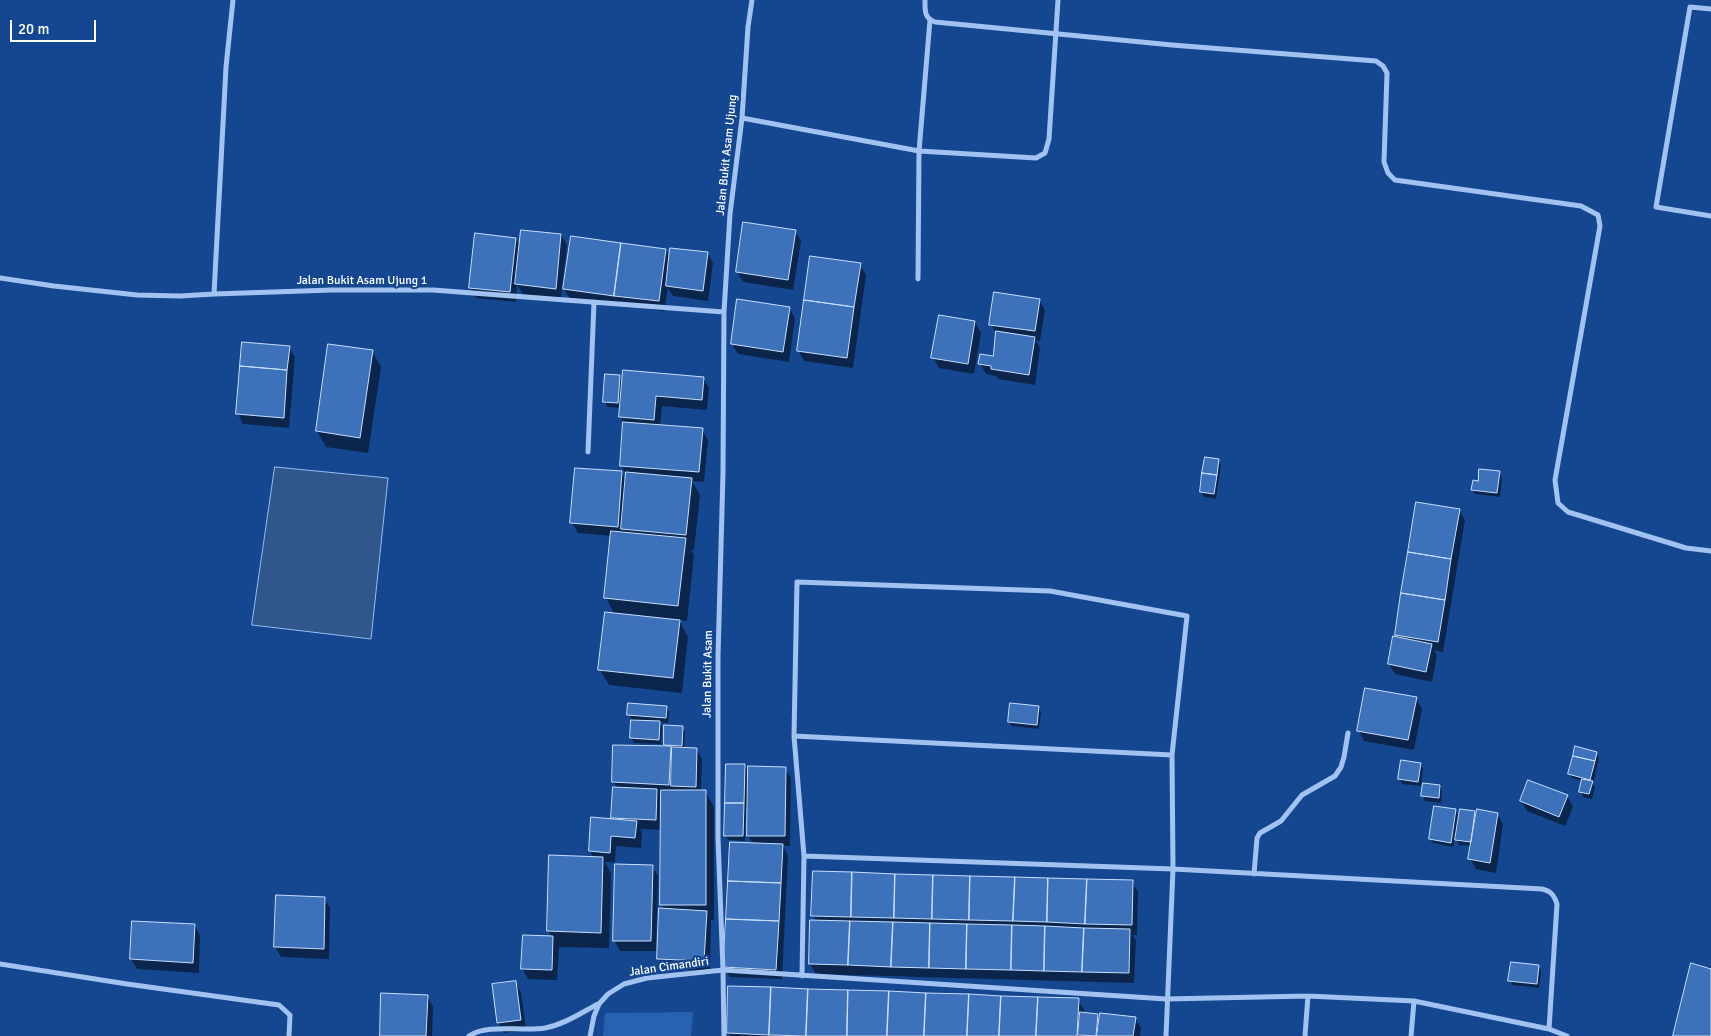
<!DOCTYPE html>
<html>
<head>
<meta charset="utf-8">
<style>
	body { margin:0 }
	#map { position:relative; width:1711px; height:1036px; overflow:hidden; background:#154791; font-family:Signika,sans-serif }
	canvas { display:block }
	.scale { position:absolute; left:10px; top:20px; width:86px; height:22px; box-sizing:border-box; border:2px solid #fff; border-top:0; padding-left:6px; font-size:15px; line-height:18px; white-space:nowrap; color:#fff; -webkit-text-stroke:4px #154791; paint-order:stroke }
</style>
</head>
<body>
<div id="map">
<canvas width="1711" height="1036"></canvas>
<div class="scale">20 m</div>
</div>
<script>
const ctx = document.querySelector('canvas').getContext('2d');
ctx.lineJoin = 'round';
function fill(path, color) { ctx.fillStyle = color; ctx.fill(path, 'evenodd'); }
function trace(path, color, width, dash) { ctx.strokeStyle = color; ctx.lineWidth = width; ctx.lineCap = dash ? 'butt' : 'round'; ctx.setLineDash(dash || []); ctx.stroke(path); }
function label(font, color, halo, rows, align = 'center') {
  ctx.font = font + ' Signika,sans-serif'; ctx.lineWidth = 4.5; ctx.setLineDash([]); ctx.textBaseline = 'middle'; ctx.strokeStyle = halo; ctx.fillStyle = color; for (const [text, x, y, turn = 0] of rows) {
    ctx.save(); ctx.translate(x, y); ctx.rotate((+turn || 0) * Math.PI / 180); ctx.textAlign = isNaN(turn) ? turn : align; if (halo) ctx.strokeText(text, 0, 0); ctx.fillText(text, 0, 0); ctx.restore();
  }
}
const green = new Path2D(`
	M693 1012 691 1036H603L605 1013Z`);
const water = new Path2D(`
	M275 467 388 478 371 639 252 625Z`);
const shadow = new Path2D(`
	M795 231 801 241 793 290 743 282 737 271Z
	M561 235 567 245 561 298 523 294 517 285 516 302 476 298 470 287 516 239 521 248Z
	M666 250 670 258 707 253 713 263 708 301 673 296 668 288 664 311 570 299 564 289Z
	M860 265 866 275 853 368 804 361 798 350Z
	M1039 300 1045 310 1040 341 1036 340 1040 348 1035 385 998 379 996 376 986 374 980 364 994 358 997 335 991 324Z
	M789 308 795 318 789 362 738 354 732 344Z
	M975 322 981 333 974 374 939 368 933 357Z
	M289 347 295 357 289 428 243 424 238 414Z
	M372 351 381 367 368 453 326 447 317 431Z
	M619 376 623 383 703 378 709 388 707 410 662 406 660 426 702 430 708 440 704 482 692 481 700 495 694 550H691L694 555 687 621 679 620 688 637 682 693 609 685 600 670 615 615 606 598 612 536 578 533 572 523 621 473 627 482V476L621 465 624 423 620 417 621 408 607 407 605 402Z
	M1206 458 1218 460 1221 465 1216 499 1204 497 1201 492Z
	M1499 473 1502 477 1500 497 1475 494 1472 490 1479 482Z
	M1459 510 1465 520 1443 652 1434 650 1437 655 1432 682 1395 674 1389 664 1398 638 1396 634Z
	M1416 698 1422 709 1414 750 1364 741 1359 731Z
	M666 707 669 712 668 723 659 722 662 727 661 744 634 743 631 738 632 720 629 715Z
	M1038 707 1041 712 1039 729 1012 726 1009 722Z
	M682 727 685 732 684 749H697L702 759 701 791H705L714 807V920H711L710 971 664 969 658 958 659 951H620L614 940 652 866 658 876 656 950H659L664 910 662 905V830L640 829 642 833 641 848 616 846 615 862H605L611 873 609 948 559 947 557 980 528 979 522 968 552 938 548 931 550 856 594 858 590 851 614 821 613 818 617 788 613 782 666 748 665 745Z
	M1596 753 1599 758 1593 784 1595 787 1592 799 1583 797 1581 792 1583 781 1572 778 1569 774Z
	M1421 764 1423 769 1421 786 1402 784 1400 779Z
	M745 766 749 773 785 768 791 778 790 846H783L788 856 782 979 730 977 724 967 753 844 748 836V807H746L745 841 728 840 725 835Z
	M1440 786 1442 791 1441 803 1425 801 1423 796Z
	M1567 796 1573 807 1565 826 1527 811 1521 801Z
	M1456 811 1460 818 1475 812 1477 816 1497 814 1503 824 1496 873 1476 869 1470 859 1472 846 1459 845 1455 837 1453 847 1433 843 1430 839Z
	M1132 882 1138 892 1137 935H1132L1136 940 1134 983 816 974 810 964 816 921 813 915Z
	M324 898 330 908 329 959 281 957 275 947Z
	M133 922 195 925 200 936 199 973 137 969 131 959Z
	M1538 966 1541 971 1539 988 1512 985 1510 980Z
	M515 982 521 992 526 1030 504 1033 498 1022Z
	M730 987 1078 1000 1084 1010V1013L1097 1015 1100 1020 1135 1018 1141 1028 1140 1036H730L728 1033Z
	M427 996 433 1007 432 1036H381Z`);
const building = new Path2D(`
	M743 222 796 230 788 280 736 272Z
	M521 230 561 234 556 289 515 284Z
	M475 233 516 238 510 292 469 288Z
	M571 236 621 243 614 296 563 289Z
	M621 243 666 249 659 301 614 296Z
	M670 248 708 252 703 291 666 286Z
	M810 256 861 263 854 307 804 300Z
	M994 292 1040 299 1035 331 989 325Z
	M737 299 790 307 783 352 731 344Z
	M804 300 854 307 847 358 797 351Z
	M939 315 975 321 968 364 931 358Z
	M996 331 1035 337 1029 375 991 369V366L978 364 980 354 993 356Z
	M242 342 290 346 287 370 240 366Z
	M328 344 373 350 360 438 316 431Z
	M240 366 287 370 284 418 236 414Z
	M623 370 704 377 702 400 656 396 654 420 619 417Z
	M605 374 620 375 618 403 603 402Z
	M623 422 703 428 699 472 620 466Z
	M1205 457 1219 459 1217 475 1202 473Z
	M575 468 622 471 618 527 570 523Z
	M1479 469 1500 471 1497 493 1471 490 1473 480 1478 481Z
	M626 472 692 478 686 535 621 529Z
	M1202 473 1217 475 1214 494 1200 492Z
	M1416 502 1460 509 1451 559 1408 552Z
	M611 531 686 538 678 606 604 598Z
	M1408 552 1451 559 1445 600 1401 593Z
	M1401 593 1445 600 1438 642 1395 635Z
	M605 612 680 620 673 678 598 670Z
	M1393 636 1432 644 1426 672 1388 664Z
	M1365 688 1417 697 1408 740 1357 731Z
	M628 703 667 706 666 718 627 715Z
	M1010 703 1039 706 1037 725 1008 722Z
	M631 720 660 721 659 740 630 738Z
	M664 725 683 726 682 746 664 745Z
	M613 745 671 746 669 785 612 782Z
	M1575 746 1597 752 1595 761 1573 756Z
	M672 747 697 748 696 787 671 786Z
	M1573 756 1595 761 1590 780 1568 774Z
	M1401 760 1421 763 1418 782 1398 779Z
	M726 764H745L744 803H725Z
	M748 766 786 767 785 836H747Z
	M1582 779 1593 781 1589 794 1579 792Z
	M1528 780 1568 795 1559 817 1520 801Z
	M1423 783 1440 785 1439 798 1421 796Z
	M613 787 657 789 656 820 611 818Z
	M661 790H706V905H660Z
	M725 803H744L743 836H724Z
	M1434 806 1456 809 1451 843 1429 839Z
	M1460 809 1475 811 1471 842 1455 840Z
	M1477 809 1498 813 1490 863 1468 859Z
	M591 817 637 821 635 838 611 836 610 853 589 851Z
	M730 842 783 844 781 883 728 881Z
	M549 855 603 857 601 933 547 931Z
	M615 864 653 865 651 941H613Z
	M813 871 852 872 851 917 811 916Z
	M852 872 895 874 894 918 851 917Z
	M895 874 933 875 932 919 894 918Z
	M933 875 970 876 969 920 932 919Z
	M970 876 1015 877 1013 921 969 920Z
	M1015 877 1048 878 1047 922 1013 921Z
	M1048 878 1087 879 1085 924 1047 922Z
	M1087 879 1133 880 1132 925 1085 924Z
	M728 881 781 883 779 921 726 919Z
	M276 895 325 897 324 949 274 947Z
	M659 908 707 911 704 961 657 959Z
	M726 919 779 921 776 970 723 967Z
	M810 920 850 921 848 965 809 964Z
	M132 921 195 924 193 963 130 959Z
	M850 921 893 922 891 967 848 965Z
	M893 922 930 923 929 968 891 967Z
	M930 923 967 924 966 969 929 968Z
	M967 924 1012 925 1011 970 966 969Z
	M1012 925 1045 926 1044 971 1011 970Z
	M1045 926 1084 928 1082 972 1044 971Z
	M1084 928 1130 929 1129 973 1082 972Z
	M523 935 553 936 552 970 521 969Z
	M1511 962 1539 965 1537 984 1508 981Z
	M1691 963 1711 969V1036H1673Z
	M516 981 521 1020 497 1023 492 984Z
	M728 986 771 987 769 1035 727 1033Z
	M771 987 808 989 806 1036 769 1035Z
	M808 989 848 990 847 1036H806Z
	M848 990 889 991 887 1036H847Z
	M889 991 926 993 924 1036H887Z
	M381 993 428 995 426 1036H380Z
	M926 993 969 994 967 1036H924Z
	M969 994 1001 996 999 1036H967Z
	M1001 996 1038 997 1036 1036H999Z
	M1038 997 1079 998 1077 1036H1036Z
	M1080 1012 1098 1014 1096 1036 1078 1035Z
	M1100 1013 1136 1017 1133 1036H1097Z`);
const minor = new Path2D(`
	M925 0C925 10 924 18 935 22L1172 45 1376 61 1383 66 1387 73 1384 162 1388 173 1395 180 1581 206 1598 215 1600 226 1555 480 1558 503 1568 512 1686 548 1711 551
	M1711 9 1690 7 1656 207 1711 216
	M742 118 919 151 1036 158 1045 153 1049 139 1058 0
	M0 278 54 286 137 295 180 296 214 294 332 290H433L724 312
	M918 279 919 151 930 20
	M214 294 226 67 233 0
	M588 452 594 302
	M794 736 1172 755
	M804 856 1173 869 1542 889C1551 891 1554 895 1557 904L1549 1029
	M1254 874 1257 838 1260 833 1281 821 1302 795 1335 776 1341 767 1344 757 1348 733
	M0 964 127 984 279 1005 290 1015 289 1036
	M802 976 804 856 794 736 797 582 1050 591 1187 616 1172 755 1173 869 1166 1036
	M469 1036C488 1023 522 1032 545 1028 565 1024 581 1013 598 1004
	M590 1036 594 1016 599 1004 608 994 624 984 647 978 723 970 1166 999 1308 996 1414 1001 1549 1029 1567 1036
	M724 1036 723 970 718 838V657L723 473 724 312 730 214 742 118 748 27 752 0
	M1305 1036 1308 996
	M1411 1036 1414 1001`);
const streetNames = [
	["Jalan Bukit Asam Ujung",727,155,-84],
	["Jalan Bukit Asam Ujung 1",362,281],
	["Jalan Bukit Asam",708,674,-89],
	["Jalan Cimandiri",669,967,-8]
];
fill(green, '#2761b0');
fill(water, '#30568c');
trace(water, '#94bef4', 1);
fill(shadow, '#0007');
fill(building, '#3d71b9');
trace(building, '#c9dffc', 1);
trace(minor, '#a2c3f1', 5);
label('12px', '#fff', '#154791', streetNames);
</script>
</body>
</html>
